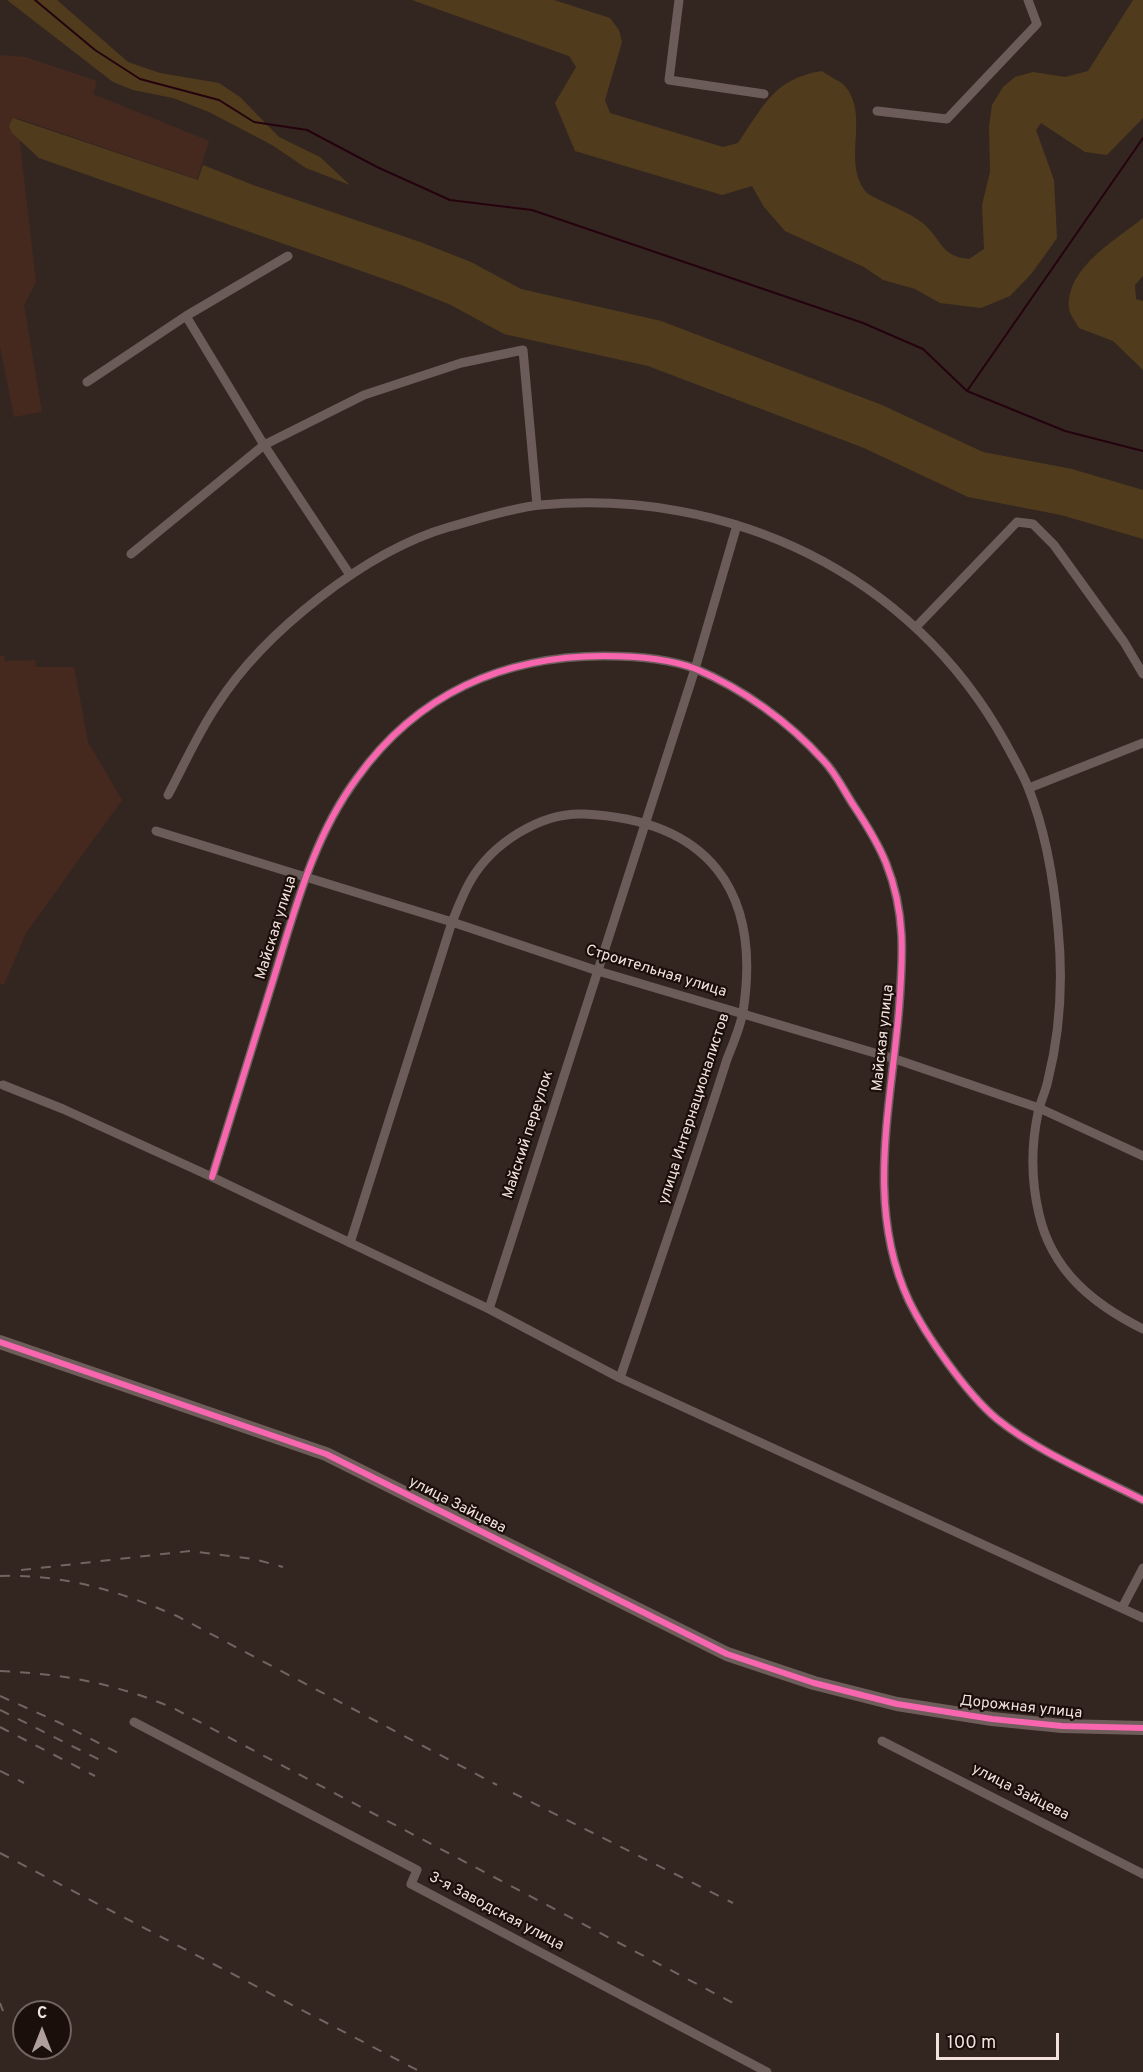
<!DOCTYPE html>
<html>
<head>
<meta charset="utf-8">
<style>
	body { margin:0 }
	#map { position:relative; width:1143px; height:2072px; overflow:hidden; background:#332621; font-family:Overpass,sans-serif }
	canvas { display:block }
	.north { position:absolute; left:12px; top:2000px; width:60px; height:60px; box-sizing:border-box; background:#1a0f0b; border:2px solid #71635f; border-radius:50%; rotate:0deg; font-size:16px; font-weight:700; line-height:24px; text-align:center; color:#f3e2dc }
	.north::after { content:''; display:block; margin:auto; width:21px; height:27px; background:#b0a09b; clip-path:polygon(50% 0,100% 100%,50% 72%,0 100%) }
	.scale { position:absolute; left:936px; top:2033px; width:123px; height:27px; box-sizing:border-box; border:3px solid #f3e2dc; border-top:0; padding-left:8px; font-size:18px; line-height:21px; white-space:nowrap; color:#f3e2dc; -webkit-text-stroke:4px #1a0f0b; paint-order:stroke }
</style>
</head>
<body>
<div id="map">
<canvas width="1143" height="2072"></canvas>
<div class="north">С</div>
<div class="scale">100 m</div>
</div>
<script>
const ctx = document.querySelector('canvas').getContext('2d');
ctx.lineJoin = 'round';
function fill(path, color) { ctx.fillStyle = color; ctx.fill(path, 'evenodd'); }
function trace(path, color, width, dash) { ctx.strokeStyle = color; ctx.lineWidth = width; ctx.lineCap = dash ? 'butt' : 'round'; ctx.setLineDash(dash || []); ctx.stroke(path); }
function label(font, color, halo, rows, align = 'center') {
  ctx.font = font + ' Overpass,sans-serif'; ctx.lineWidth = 4.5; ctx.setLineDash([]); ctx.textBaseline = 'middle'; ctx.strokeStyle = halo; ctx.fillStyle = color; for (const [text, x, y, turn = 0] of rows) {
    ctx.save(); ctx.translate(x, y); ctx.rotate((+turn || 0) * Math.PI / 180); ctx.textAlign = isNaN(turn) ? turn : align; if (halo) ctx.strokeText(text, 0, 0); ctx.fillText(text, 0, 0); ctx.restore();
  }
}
const built = new Path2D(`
	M0 55 25 57 97 81 93 94 209 141 197 179 17 118 36 282 24 305 42 412 14 417 0 346Z
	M0 656H4L5 661 35 660 36 667H74L88 742 122 800 26 933 4 985 0 984Z`);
const green = new Path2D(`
	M7 0H57L128 62 160 73 219 83 240 97 279 137 320 157 350 185 306 168 272 145 209 112 173 98 133 90 113 82Z
	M412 0H554L610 18 619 30 622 42 605 100 610 113 723 147 738 143C763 107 774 78 822 71 828 76 839 80 845 86 870 116 842 160 865 191 871 199 912 212 925 225 943 242 941 256 969 259L984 249 982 205 990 172 989 126 992 105 1003 87 1015 77 1033 72 1065 77 1088 71 1133 0H1143V118L1107 155 1085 152 1041 123 1036 130 1054 180 1057 238 1032 273 1010 296 981 308 940 303 915 289 883 280 864 267 785 231 764 207 752 186 722 195 575 151 555 103 576 67 569 56Z
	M13 118 198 180 203 165 253 185 420 242 471 262 521 289 661 321 882 405 983 452 1072 469 1143 490V539L1061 515 968 497 864 448 648 366 504 334 451 305 404 286 39 158 12 133 9 126Z
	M1143 218V276L1135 285 1136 299 1143 301V370L1113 341 1079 328C1076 322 1069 314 1069 307 1067 267 1116 240 1143 218Z`);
const stream = new Path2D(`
	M35 0 95 50 140 79 219 100 254 122 307 130 377 167 450 200 532 210 863 323 923 349 967 391 1065 431 1143 451
	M967 391 1143 138`);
const street = new Path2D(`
	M679 0 669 80 764 94
	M877 111 947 119 1037 24 1028 0
	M186 316 264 445 350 575
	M87 382 186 316 288 256
	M131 554 264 445 364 395 461 363 523 350 537 505
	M916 627 1017 522 1033 524 1054 545 1124 642 1143 674
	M1029 788 1143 743
	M168 795C184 765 198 733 217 705 264 632 366 551 449 527 479 519 510 508 540 505 730 488 911 573 1005 742 1013 757 1022 772 1028 787 1046 832 1054 881 1058 928 1063 978 1060 1032 1048 1080 1046 1091 1040 1102 1038 1113 1031 1146 1031 1180 1039 1214 1052 1271 1093 1304 1143 1329
	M156 831 452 922 598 971 895 1059 1039 1108 1143 1156
	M3 1085 63 1109 212 1177 489 1309 620 1378 1143 1618
	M212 1177C233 1110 254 1042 275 974 296 906 314 836 357 778 417 694 503 656 604 656 633 656 668 658 696 669 743 689 789 722 823 760 836 773 844 791 854 806 866 824 878 843 886 863 906 913 903 956 899 1009 891 1107 865 1207 909 1301 926 1336 967 1394 997 1419 1038 1452 1096 1476 1143 1500
	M350 1243 452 922C458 908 463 893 471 880 492 844 540 812 584 814 708 820 762 890 743 1012 740 1028 733 1044 727 1059 717 1091 706 1123 696 1154 671 1229 645 1304 620 1378
	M489 1309 695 669 737 525
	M1122 1608 1143 1568
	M134 1722 417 1870 411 1884 767 2072
	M882 1741 1143 1874`);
const secondary = new Path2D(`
	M0 1342 326 1454 727 1654 814 1683 897 1704 992 1719 1062 1726 1143 1728`);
const rail = new Path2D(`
	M21 1570 190 1551 254 1559 283 1567
	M0 1576C65 1574 118 1591 177 1616L497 1785
	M0 1671C64 1674 114 1683 173 1708L733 2003
	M0 1696 58 1722 124 1756
	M0 1710 104 1762
	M0 1727 95 1776
	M0 1771 24 1783
	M513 1793 733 1903
	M0 1853 421 2072
	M0 2003 3 2011`);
const cycleway = new Path2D(`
	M212 1177C233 1110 254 1042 275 974 296 906 314 836 357 778 417 694 503 656 604 656 633 656 668 658 696 669 743 689 789 722 823 760 836 773 844 791 854 806 866 824 878 843 886 863 906 913 903 956 899 1009 891 1107 865 1207 909 1301 926 1336 967 1394 997 1419 1038 1452 1096 1476 1143 1500
	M0 1342 326 1454 727 1654 814 1683 897 1704 992 1719 1062 1726 1143 1728`);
const streetNames = [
	["Майская улица",277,928,-73],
	["Строительная улица",656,972,17],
	["Майская улица",884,1038,-84],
	["улица Интернационалистов",695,1109,-72],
	["Майский переулок",529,1135,-72],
	["улица Зайцева",457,1506,27],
	["Дорожная улица",1021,1708,6],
	["улица Зайцева",1020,1793,27],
	["3-я Заводская улица",496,1912,28]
];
fill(built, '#46291e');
fill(green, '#503c1c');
trace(stream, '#25030e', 2);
trace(street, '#6b5c5a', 9);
trace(secondary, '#6f5d5b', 14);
trace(rail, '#726462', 2, [10, 10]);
trace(cycleway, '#f766af', 6);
label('15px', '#f3e2dc', '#1a0f0b', streetNames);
</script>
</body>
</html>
